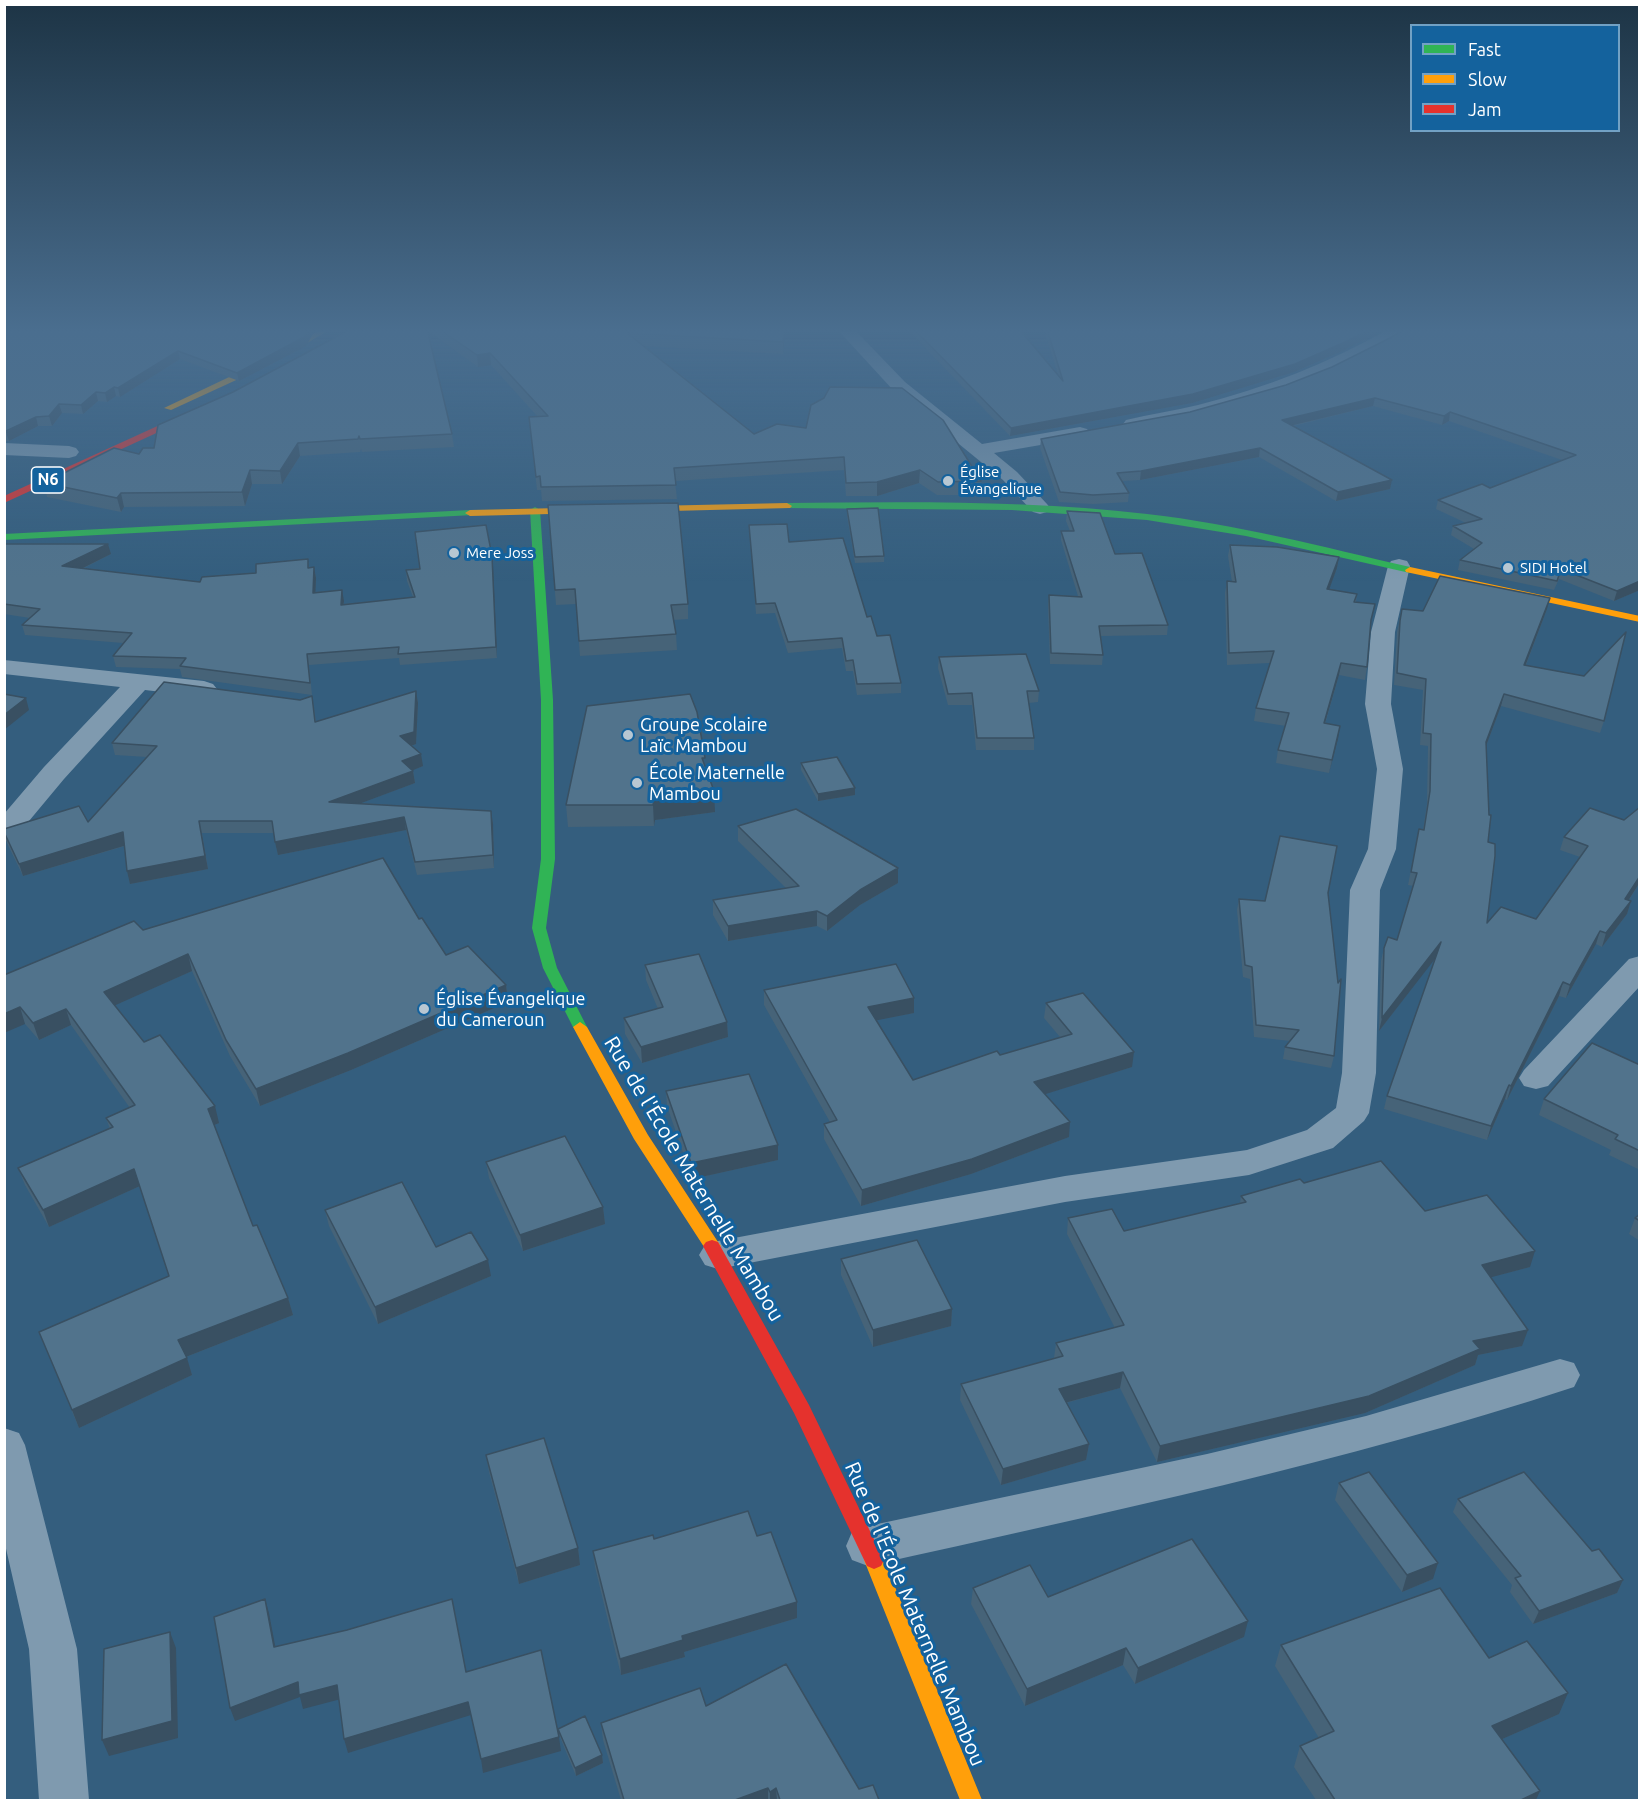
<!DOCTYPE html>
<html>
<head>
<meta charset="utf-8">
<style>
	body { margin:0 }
	#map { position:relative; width:1644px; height:1805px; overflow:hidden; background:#345e7e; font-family:Ubuntu,sans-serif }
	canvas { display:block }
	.frame { position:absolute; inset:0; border:6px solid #fff; pointer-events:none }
	.legend { position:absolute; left:1410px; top:24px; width:210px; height:108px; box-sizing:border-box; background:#14629d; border:2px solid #72a1c4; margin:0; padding:8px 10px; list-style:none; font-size:18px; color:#fff }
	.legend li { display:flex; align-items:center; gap:12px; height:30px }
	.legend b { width:30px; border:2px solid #72a1c4 }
</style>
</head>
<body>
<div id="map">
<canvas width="1644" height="1805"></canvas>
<div class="frame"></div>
<ul class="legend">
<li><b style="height:8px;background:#30b455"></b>Fast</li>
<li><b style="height:8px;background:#ff9f0a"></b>Slow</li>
<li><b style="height:8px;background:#e5322d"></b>Jam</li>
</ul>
</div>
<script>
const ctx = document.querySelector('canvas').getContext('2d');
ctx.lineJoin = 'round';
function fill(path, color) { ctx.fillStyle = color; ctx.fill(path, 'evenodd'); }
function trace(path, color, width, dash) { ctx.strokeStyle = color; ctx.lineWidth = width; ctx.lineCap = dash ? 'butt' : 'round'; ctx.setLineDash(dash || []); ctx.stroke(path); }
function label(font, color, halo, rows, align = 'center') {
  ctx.font = font + ' Ubuntu,sans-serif'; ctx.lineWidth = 6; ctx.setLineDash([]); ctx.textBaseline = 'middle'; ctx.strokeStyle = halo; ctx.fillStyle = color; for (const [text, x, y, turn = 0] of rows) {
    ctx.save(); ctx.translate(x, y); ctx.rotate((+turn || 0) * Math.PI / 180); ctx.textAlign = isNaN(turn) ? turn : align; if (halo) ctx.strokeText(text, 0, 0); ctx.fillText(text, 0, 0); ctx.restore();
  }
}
const street = new Path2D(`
	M837 329H854L905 382 982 444 1080 427 1087 429 1090 433 1087 437 994 453 1017 472 1047 504 1050 508 1047 512 1040 514 1033 512 1003 480 893 390Z
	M1389 329H1408C1386 360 1163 437 1126 428L1123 424 1126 420C1150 414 1174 411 1198 405 1265 388 1329 363 1389 329Z
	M4 443 69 446 76 448 79 452 76 456 69 458 4 455Z
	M1399 559 1407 561 1410 566 1395 632 1391 704 1403 769 1396 849 1380 890 1376 1073 1369 1113 1364 1121 1333 1148 1249 1175 1065 1202 718 1269 705 1265 699 1255 705 1245 718 1241 1065 1176 1247 1150 1307 1130 1336 1108 1342 1073 1350 890 1368 849 1377 769 1365 704 1371 632 1388 566 1391 561Z
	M4 660 204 681 213 684 217 689 213 694 204 697 145 690 64 779 14 839 4 841V814L44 767 120 687 4 674Z
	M1640 956V986L1548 1086 1536 1089 1524 1086 1519 1078 1524 1070 1629 959Z
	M1560 1359 1574 1363 1580 1375 1574 1387C1343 1463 1105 1513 868 1566L852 1560 846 1546 852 1532 868 1526 1207 1454 1366 1416Z
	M4 1428 19 1433 25 1445 77 1649 89 1800H39L29 1649 4 1540Z`);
const fast = new Path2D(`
	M787 503C907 502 1027 500 1147 514 1236 524 1323 547 1410 567L1415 570 1410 573 1246 536 1147 520 1012 510 784 508 782 506Z
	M535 507 540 510 553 700 555 859 546 928 557 968 587 1027 580 1032 573 1027 543 968 532 928 541 859V700L530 510Z
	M470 510 475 513 473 515 4 540V534Z`);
const slow = new Path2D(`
	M322 329H331L271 364 171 410 164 408 265 360Z
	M787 503 792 506 790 508 470 516 465 513 470 510Z
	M1410 567 1640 616V622L1406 572 1405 570Z
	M580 1022 587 1027 648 1135 718 1242 721 1246 718 1250 712 1252 706 1250 634 1139 573 1027Z
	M874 1551 881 1554 884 1560 982 1800H960L864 1560 867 1554Z`);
const jam = new Path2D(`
	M197 408 201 411 200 413 4 503V496Z
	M712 1240 718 1242 809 1405 884 1560 881 1566 874 1569 867 1566 794 1413 703 1246 706 1242Z`);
const wall = new Path2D(`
	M4 329 306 346 239 381 180 359 120 397 116 396 107 402 98 401 83 414 62 413 52 426H38L9 441H4Z
	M351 329H785L783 354 643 346 754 434 981 481 980 495H937L919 483 877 496H846L844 470 675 481 677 499 542 501 541 490H537L529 417H538L491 365 478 367 428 331 452 434 454 447 362 452 361 449 360 452 300 456 282 484H252L245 506 124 507 121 512 47 497 44 483 154 448 233 392Z
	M907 329H1019L1058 375 1044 329H1384L1344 350 1294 372 1192 403 1010 436Z
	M1640 329V590L1614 601 1559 579 1554 590 1458 570 1460 560 1474 549 1451 535 1453 526 1466 523 1436 509 1438 500 1490 488 1562 460 1449 421 1442 425 1373 406 1293 426 1390 489 1336 501 1259 457 1140 480 1122 481 1129 493 1128 502 1093 504 1059 502 1040 448 1041 439 1190 412 1286 385 1332 367 1390 338Z
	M548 505 688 604V619L673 620 676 634 677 650 580 656 576 604 556 605Z
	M847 509 884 556V562L855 563 847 515Z
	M1067 511 1115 554 1168 625 1167 635 1101 636 1103 655 1102 665 1050 664 1048 605 1049 595 1078 596 1061 540V531H1070L1066 521Z
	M749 525 789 542 867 617 901 683V693L857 695 853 671H846L842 648 788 653 775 613 756 614Z
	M4 544 111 554 82 569 200 582 256 573 308 559 309 568 314 567 316 578 315 592 342 590 344 604 413 597 407 581 406 570 492 556 497 658 400 665 399 658 309 665 312 695 182 677 180 669 116 667 113 656 123 643 25 635 22 625 30 618 4 614Z
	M1230 545 1339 557 1337 568 1329 589 1357 594 1356 602 1371 624 1367 667 1365 680 1339 675 1325 724 1338 739 1329 773 1276 763 1278 750 1286 726 1254 721 1256 708 1270 663 1227 665 1225 593 1227 581 1232 582 1228 556Z
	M1402 609 1423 611 1547 609 1526 665 1604 721 1600 733 1501 706 1486 746 1488 842 1487 923 1536 919 1580 857 1560 850 1564 837 1624 820 1640 807V882L1629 900 1631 901 1627 914 1602 947 1596 944 1566 998 1559 996 1507 1100 1505 1099 1487 1140 1384 1109 1387 1096 1435 958 1379 1031 1381 961 1384 948 1397 940 1414 886 1408 885 1419 829 1423 830 1427 804 1428 746 1420 745 1423 690 1394 685 1397 632Z
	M939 657 1039 691 1038 702 1029 703 1034 738V750H976L972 705H948L938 668Z
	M416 691 418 703 416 744 411 746 423 766 413 770 415 783 361 803 491 811 493 824 494 868 417 875 406 830 278 855 274 833H202L208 869 130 884 125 846 23 876 7 843 4 834V829L88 822 147 757 115 755 112 743 314 708 316 722Z
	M801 763 855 788V795L818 801 801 770Z
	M705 766 715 812 655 820 654 826 568 827 566 805Z
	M738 826 898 883 860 905 827 931 817 926 728 941 713 915V900L786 888 738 841Z
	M1328 893 1334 1056 1331 1068 1283 1059 1285 1047 1290 1041 1254 1037 1250 979 1243 977 1237 910 1239 899 1265 901Z
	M419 919 446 955 506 985 508 1002 351 1070 260 1106 230 1056 192 971 115 1005 144 1042 219 1123 214 1125 253 1226 288 1298 293 1315 186 1357 192 1375 79 1428 39 1332 169 1276 140 1186 49 1227 25 1185 18 1168 110 1129 106 1118 130 1108 71 1025 39 1040 25 1024 4 975 143 930Z
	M645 965 727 1022 728 1037 642 1063 625 1034 624 1018 658 1009 646 980Z
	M764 990 914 998V1013L876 1020 913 1080 1060 1037 1044 1018 1046 1003 1132 1067 1045 1094 1069 1137 971 1174 861 1206 824 1139V1124L830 1122 764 1005Z
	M1640 1065V1170L1609 1155 1611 1150 1539 1115 1544 1099Z
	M666 1091 778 1160 692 1179 667 1106Z
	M486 1162 603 1207 605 1224 523 1251 489 1178Z
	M1304 1183 1425 1211 1530 1267 1491 1277 1522 1346 1478 1355 1475 1365 1365 1413 1157 1462 1120 1388 1066 1403 1089 1444 1086 1460 1001 1485 960 1400 961 1384 1054 1358 1056 1343 1115 1328 1067 1234 1068 1218 1124 1231 1240 1203 1241 1196Z
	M325 1210 436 1247 491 1276 378 1324 329 1226Z
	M1640 1214V1241L1629 1234 1635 1218Z
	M841 1259 952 1309 951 1326 873 1347 841 1275Z
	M486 1455 578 1548 580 1565 519 1584 489 1472Z
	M1339 1483 1433 1579 1402 1592 1335 1500Z
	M1458 1499 1592 1551 1623 1580 1617 1593 1533 1624 1510 1592 1512 1585 1453 1512Z
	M757 1536 797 1602V1618L684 1652 685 1657 621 1675 595 1567 593 1551 654 1539Z
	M973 1588 1048 1597 1244 1637 1135 1684 1123 1665 1025 1706 971 1604Z
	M1281 1645 1489 1658 1559 1714 1502 1739 1536 1800H1316L1294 1767 1300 1746 1319 1738 1275 1666Z
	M706 1706 859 1789 879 1800H621L603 1740 601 1723Z
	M558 1729 602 1755 603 1763 576 1776 560 1737Z`);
const shadedWall = new Path2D(`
	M309 329H316L306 346 239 381 237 373Z
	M784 329H785L783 354V342Z
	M1371 329H1384L1344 350 1294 372 1192 403 1010 436 1011 428Z
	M178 351 180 359 120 397 118 388Z
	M490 353 491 365 478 367 477 355Z
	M114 387 116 396 107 402 105 393Z
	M96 392 98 401 83 414 81 405Z
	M1375 398 1373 406 1281 428 1282 420Z
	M59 404 62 413 52 426 49 416Z
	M1450 412 1449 421 1442 425 1444 416Z
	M36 417 38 426 9 441 6 432Z
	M298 443 300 456 282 484 280 471Z
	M1260 448 1259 457 1140 480 1141 471Z
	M250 470 252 484 245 506 242 492Z
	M920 470 919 483 877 496V482Z
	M1392 480 1390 489 1336 501 1338 492Z
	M121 493 124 507 121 512 117 498Z
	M108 544 111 554 65 577 62 566Z
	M492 556 493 566 497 658 496 647Z
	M1339 557 1337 568 1325 601 1327 589Z
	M314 567 316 578 315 603 313 593Z
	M1640 581V590L1614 601 1617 591Z
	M342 590 344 601 342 615 341 605Z
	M1550 598 1547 609 1521 677 1524 665Z
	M1341 663 1339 675 1321 736 1324 723Z
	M416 691 418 703 416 744 402 749 400 736Z
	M1504 694 1501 706 1483 754 1486 742Z
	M26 698 29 710 4 730V715Z
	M1340 726 1338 739 1329 773 1332 760Z
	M421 754 423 766 404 774 402 761Z
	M413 771 415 783 332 814 329 802Z
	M855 788V795L818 801V794Z
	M714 791 715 812 655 820 654 826 653 805 654 799Z
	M491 811 493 824 494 868 493 855Z
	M404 817 406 830 278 855 275 842Z
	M199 821 208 869 130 884 127 871Z
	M123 832 127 845 23 876 19 864Z
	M898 868V883L860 905 827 931V916L860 890Z
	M1640 876V882L1621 912 1625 899Z
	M1631 901 1627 914 1602 947 1606 933Z
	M817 911V926L728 941V926Z
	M1600 931 1596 944 1566 998 1570 985Z
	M1441 942 1438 955 1379 1031 1382 1018Z
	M188 954 192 971 109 1008 104 992Z
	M1563 982 1559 996 1507 1100 1511 1086Z
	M506 985 508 1002 351 1070 260 1106 256 1089Z
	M914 998V1013L868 1022V1007Z
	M20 1007 25 1024 4 1033V1014Z
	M66 1009 71 1025 39 1040 33 1023Z
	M727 1022 728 1037 642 1063 641 1047Z
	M1134 1052 1132 1067 1033 1098 1034 1082Z
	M1509 1085 1505 1099 1487 1140 1491 1126Z
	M215 1106 219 1123 212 1126 208 1109Z
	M1070 1122 1069 1137 971 1174 861 1206 862 1190Z
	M778 1145V1160L692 1179 691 1163Z
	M134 1169 140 1186 49 1227 43 1210Z
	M603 1207 605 1224 523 1251 520 1235Z
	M1535 1251 1530 1267 1477 1281 1482 1265Z
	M488 1260 491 1276 378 1324 375 1307Z
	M288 1298 293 1315 183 1358 178 1340Z
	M952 1309 951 1326 873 1347V1330Z
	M1528 1330 1522 1346 1478 1355 1475 1365 1365 1413 1157 1462 1160 1446 1473 1341Z
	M187 1358 192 1375 79 1428 72 1410Z
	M1123 1372 1120 1388 1057 1405 1059 1389Z
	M1089 1444 1086 1460 1001 1485 1003 1469Z
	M578 1548 580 1565 519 1584 516 1568Z
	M1438 1563 1433 1579 1402 1592 1407 1575Z
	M1623 1580 1617 1593 1533 1624 1539 1611Z
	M265 1599 269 1613 278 1661 274 1647Z
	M797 1602V1618L684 1652 685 1657 621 1675 620 1659 682 1636Z
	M1248 1621 1244 1637 1135 1684 1138 1668Z
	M170 1632 176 1648 178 1738 109 1756 102 1740Z
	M1126 1648 1123 1665 1025 1706 1027 1689Z
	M298 1682 337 1685 341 1699 303 1709 300 1697 235 1721 230 1708Z
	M1568 1693 1559 1714 1484 1747 1492 1726Z
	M468 1702 471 1715 348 1753 344 1739Z
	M559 1737 561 1751 483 1773 481 1759Z
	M602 1755 603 1763 576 1776 575 1768Z
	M768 1788V1800H735Z
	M776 1788 777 1800H770V1792Z
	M1540 1791 1536 1800H1521Z`);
const building = new Path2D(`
	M4 329H309L304 337 237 373 178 351 118 388 114 387 105 393 96 392 81 405 59 404 49 416 36 417 4 432Z
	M351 329H427L452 434 360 439 359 436 358 439 298 443 280 471 250 470 242 492 121 493 117 498 44 483 114 448 139 454 143 448H154L158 425 233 392Z
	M439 329H784L783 342 627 333 754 434 777 424 806 428 811 405 824 398 830 387 902 388 943 420 981 481 938 482 920 470 877 482 846 483 844 457 674 468 676 485 541 487 540 476 536 477 529 417 548 416 490 353 477 355Z
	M914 329H1019L1063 381 1047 329H1371L1345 342 1295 364 1193 394 1011 428Z
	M1405 329H1640V581L1617 591 1561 569 1557 581 1460 560 1482 543 1453 526 1482 519 1438 500 1482 484 1490 488 1576 455 1450 412 1444 416 1375 398 1282 420 1392 480 1338 492 1260 448 1141 471 1117 473 1129 493 1093 495 1060 492 1041 439 1190 412 1286 385 1332 367 1390 338Z
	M678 503 688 604 671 605 676 634 579 641 575 589 555 590 548 505Z
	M878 508 884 556 855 557 847 509Z
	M1067 511 1100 513 1115 554 1142 553 1168 625 1099 626 1103 655 1051 653 1049 595 1082 597 1061 531H1074Z
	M787 524 789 542 843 538 867 617 871 616 877 636 890 635 901 683 857 684 853 660 846 661 842 638 788 642 775 603 756 604 749 525Z
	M486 525 492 556 496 647 398 654 399 647 307 654 310 683 180 666 186 658 113 656 132 633 22 625 40 609 4 604V544H108L62 566 200 582 202 577 256 573V564L308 559V568L314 567 313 593 342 590 341 605 415 597 406 570 420 569 415 532Z
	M1230 545 1277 547 1339 557 1327 589 1357 594 1354 602 1375 604 1371 620 1367 667 1341 663 1324 723 1340 726 1332 760 1278 750 1289 713 1256 708 1274 651 1229 653 1227 581 1236 582Z
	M1440 576 1550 598 1524 665 1584 676 1626 632 1604 721 1504 694 1486 742 1489 815H1491L1488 842 1495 844V856L1487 923 1501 907 1536 919 1588 846 1564 837 1590 808 1624 820 1640 807V876L1625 899 1631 901 1606 933 1600 931 1570 985 1563 982 1511 1086 1509 1085 1491 1126 1387 1096 1441 942 1382 1018 1384 948 1388 937 1397 940 1417 873 1411 872 1419 829 1424 830 1430 791 1431 734 1423 733 1426 679 1397 673 1400 621 1402 609 1423 611Z
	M1026 654 1039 691H1027L1034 738H977L972 693 948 694 939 657Z
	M164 682 300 700 312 696 315 722 416 691 414 732 400 736 421 754 402 761 413 771 329 802 491 811 493 855 415 862 404 817 275 842 272 821H199L205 856 127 871 123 832 19 864 4 832V829L79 806 88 822 157 746 112 743Z
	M4 694 26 698 4 715Z
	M690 694 697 712 705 758H702L714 791 654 799 653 805H566L587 706Z
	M837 757 855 788 818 794 801 763Z
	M796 809 898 868 860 890 827 916 817 911 728 926 713 900 799 886 738 826Z
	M1280 836 1337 846 1328 893 1338 983 1341 979 1334 1056 1285 1047 1299 1030 1256 1025 1252 967 1245 965 1239 899 1265 901Z
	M383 858 419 919 422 918 446 955 468 946 506 985 348 1053 256 1089 226 1040 188 954 104 992 144 1042 160 1035 215 1106 208 1109 253 1226 257 1225 288 1298 178 1340 187 1358 72 1410 39 1332 169 1276 134 1169 43 1210 18 1168 113 1127 106 1118 135 1105 66 1009 33 1023 20 1007 4 1014V975L134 921 143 930Z
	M699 954 727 1022 641 1047 624 1018 663 1007 645 965Z
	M896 964 914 998 868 1007 913 1080 997 1051 1000 1055 1072 1034 1046 1003 1083 993 1134 1052 1034 1082 1070 1122 972 1159 862 1190 824 1124 837 1120 764 990Z
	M1592 1043 1640 1065V1151L1615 1139 1618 1135 1544 1099Z
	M749 1074 778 1145 691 1163 666 1091Z
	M565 1136 603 1207 520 1235 486 1162Z
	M1381 1161 1425 1211 1487 1195 1535 1251 1482 1265 1528 1330 1473 1341 1480 1349 1369 1396 1160 1446 1123 1372 1059 1389 1089 1444 1003 1469 961 1384 1063 1356 1056 1343 1124 1325 1068 1218 1112 1209 1124 1231 1246 1202 1241 1196 1300 1179 1304 1183Z
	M402 1182 436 1247 471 1232 488 1260 375 1307 325 1210Z
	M1640 1214V1221L1635 1218Z
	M917 1240 952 1309 873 1330 841 1259Z
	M544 1438 578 1548 516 1568 486 1455Z
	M1369 1472 1438 1563 1407 1575 1339 1483Z
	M1524 1472 1592 1551 1599 1549 1623 1580 1539 1611 1515 1578 1521 1576 1458 1499Z
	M748 1511 757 1536 771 1532 797 1602 682 1636 683 1640 620 1659 593 1551 653 1535 654 1539Z
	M1192 1539 1248 1621 1138 1668 1126 1648 1027 1689 973 1588 1030 1565 1048 1597Z
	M1440 1588 1489 1658 1527 1641 1568 1693 1492 1726 1540 1791 1521 1800H1335L1300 1746 1334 1731 1281 1645Z
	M265 1599 274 1647 347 1630 452 1599 466 1672 541 1650 559 1737 481 1759 468 1702 344 1739 337 1685 299 1695 298 1682 230 1708 214 1617Z
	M170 1632 172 1721 102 1740 104 1649Z
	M786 1664 859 1789 873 1785 879 1800H780L776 1788 770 1792 768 1788 735 1800H624L601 1723 700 1688 706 1706Z
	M585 1716 602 1755 575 1768 558 1729Z`);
const markers = [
	[948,481,6,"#b8c7d2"],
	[454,553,6,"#b8c7d2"],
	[1508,568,6,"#b8c7d2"],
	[628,735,6,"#b8c7d2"],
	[637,783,6,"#b8c7d2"],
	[424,1009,6,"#b8c7d2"]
];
const farPoinames = [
	["Église",960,472],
	["Évangelique",960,489],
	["Mere Joss",466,553],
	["SIDI Hotel",1520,568]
];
const shields = [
	[48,480,33]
];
const shieldNames = [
	["N6",48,480]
];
const poiNames = [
	["Groupe Scolaire",640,725],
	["Laïc Mambou",640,746],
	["École Maternelle",649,773],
	["Mambou",649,794],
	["Église Évangelique",436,999],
	["du Cameroun",436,1020]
];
const nearStreetnames = [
	["Rue de l'École Maternelle Mambou",694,1179,59],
	["Rue de l'École Maternelle Mambou",915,1614,67]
];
fill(street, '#7f9aaf');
fill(fast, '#30b455');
fill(slow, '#ff9f0a');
fill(jam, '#e5322d');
fill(wall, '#466378');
fill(shadedWall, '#395062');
fill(building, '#51738c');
trace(building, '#395062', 1.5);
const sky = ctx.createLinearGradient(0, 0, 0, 581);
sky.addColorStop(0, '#1d3445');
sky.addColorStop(0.57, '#4a6e8f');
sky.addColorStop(1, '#4a6e8f00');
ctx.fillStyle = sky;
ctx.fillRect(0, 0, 1644, 581);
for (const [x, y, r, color] of markers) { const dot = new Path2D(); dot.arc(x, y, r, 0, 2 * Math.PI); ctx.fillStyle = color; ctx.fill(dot); trace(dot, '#14629d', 2); }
label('15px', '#fff', '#14629d', farPoinames, 'left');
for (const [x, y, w] of shields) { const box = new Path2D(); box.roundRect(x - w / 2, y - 13, w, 26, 4.5); ctx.fillStyle = '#14629d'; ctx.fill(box); trace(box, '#fff', 1.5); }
label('bold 16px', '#fff', null, shieldNames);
label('18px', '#fff', '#14629d', poiNames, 'left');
label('21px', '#fff', '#14629d', nearStreetnames);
</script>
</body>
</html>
